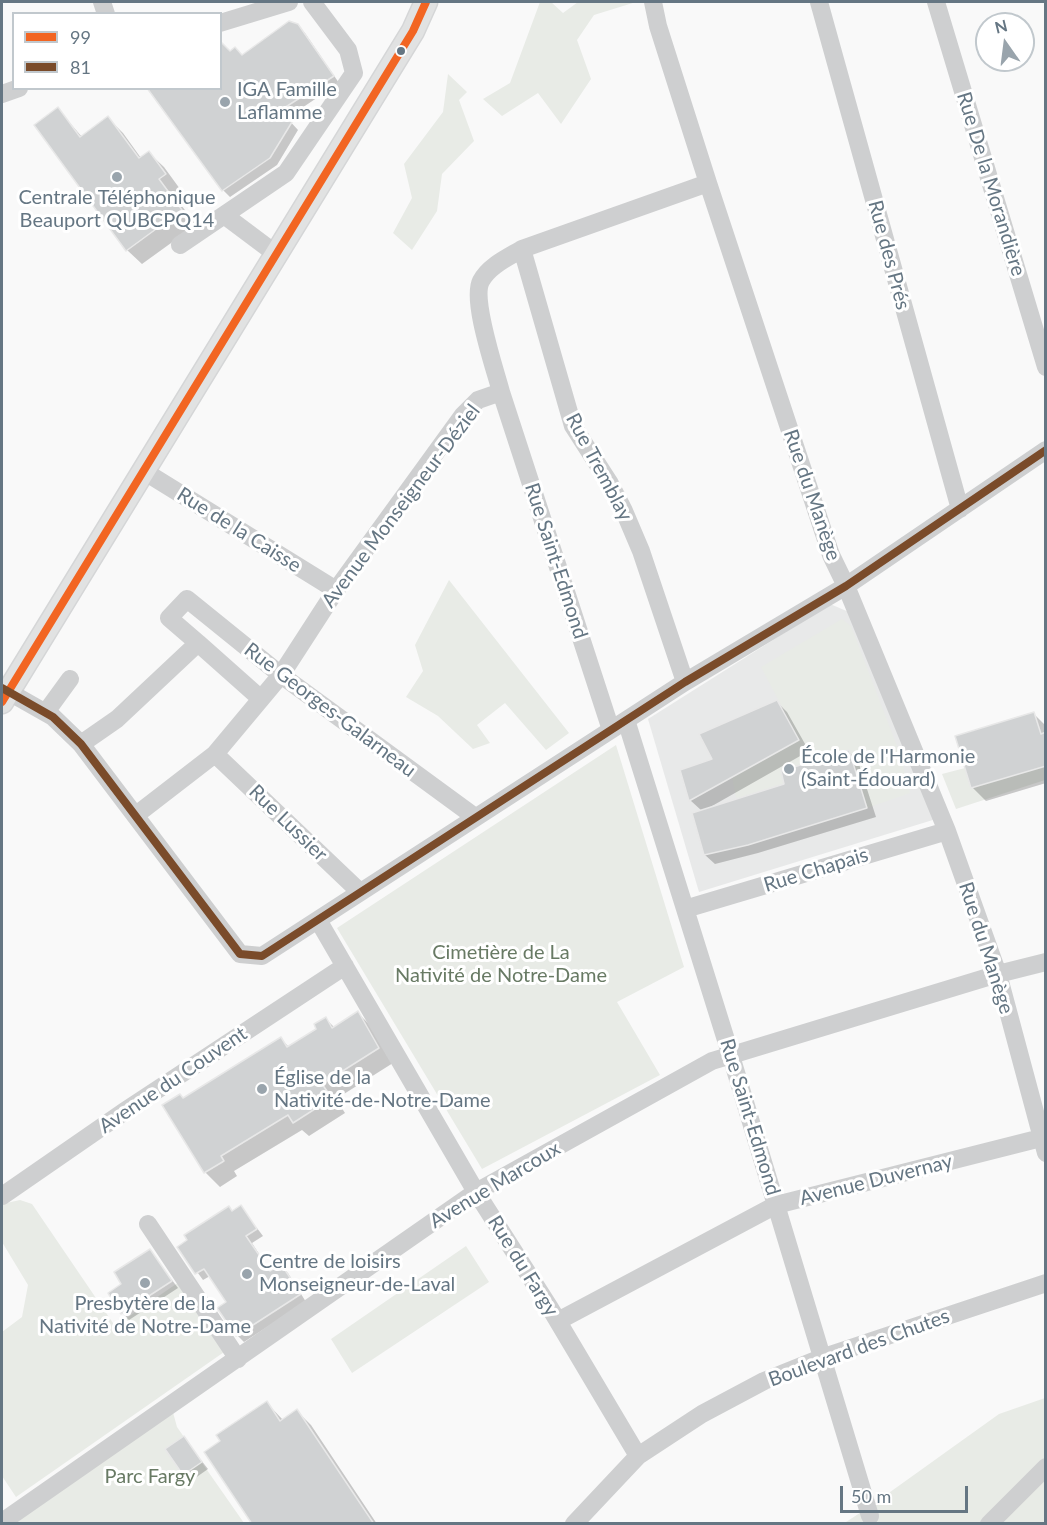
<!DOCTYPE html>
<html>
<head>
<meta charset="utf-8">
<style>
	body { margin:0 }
	#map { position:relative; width:1047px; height:1525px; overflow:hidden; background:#f9f9f9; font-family:Lato,sans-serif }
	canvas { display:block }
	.frame { position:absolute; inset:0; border:3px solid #657683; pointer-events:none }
	.legend { position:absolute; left:12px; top:12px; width:210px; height:78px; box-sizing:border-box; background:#fff; border:2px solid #c1c8cd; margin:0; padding:8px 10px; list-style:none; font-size:18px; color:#657683 }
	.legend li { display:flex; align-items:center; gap:12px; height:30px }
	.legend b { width:30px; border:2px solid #c1c8cd }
	.north { position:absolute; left:975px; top:12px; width:60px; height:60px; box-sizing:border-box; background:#fff; border:2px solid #c1c8cd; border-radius:50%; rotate:346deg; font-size:16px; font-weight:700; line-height:24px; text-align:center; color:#657683 }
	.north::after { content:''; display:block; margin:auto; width:21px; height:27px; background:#99a4ac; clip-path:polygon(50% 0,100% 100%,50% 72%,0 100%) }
	.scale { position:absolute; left:840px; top:1486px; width:128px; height:27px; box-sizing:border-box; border:3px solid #657683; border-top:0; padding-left:8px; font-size:18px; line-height:21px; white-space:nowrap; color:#657683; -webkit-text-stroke:4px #fff; paint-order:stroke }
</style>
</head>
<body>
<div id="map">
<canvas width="1047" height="1525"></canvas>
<div class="frame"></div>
<ul class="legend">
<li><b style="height:8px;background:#f26522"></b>99</li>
<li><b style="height:8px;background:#7a4b2a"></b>81</li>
</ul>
<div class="north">N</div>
<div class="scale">50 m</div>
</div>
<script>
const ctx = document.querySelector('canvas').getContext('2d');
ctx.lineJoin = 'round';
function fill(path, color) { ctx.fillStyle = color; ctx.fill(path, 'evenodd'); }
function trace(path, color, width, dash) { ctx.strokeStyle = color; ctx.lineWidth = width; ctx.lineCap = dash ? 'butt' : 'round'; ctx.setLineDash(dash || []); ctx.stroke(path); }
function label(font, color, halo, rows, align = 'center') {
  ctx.font = font + ' Lato,sans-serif'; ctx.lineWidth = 6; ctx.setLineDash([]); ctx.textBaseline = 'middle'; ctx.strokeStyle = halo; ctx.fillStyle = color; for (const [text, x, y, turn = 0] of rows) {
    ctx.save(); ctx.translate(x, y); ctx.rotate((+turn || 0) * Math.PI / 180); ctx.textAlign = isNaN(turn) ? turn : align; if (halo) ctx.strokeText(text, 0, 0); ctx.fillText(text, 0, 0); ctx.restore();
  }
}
const built = new Path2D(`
	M830 604 849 612 936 819 699 892 648 719Z`);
const green = new Path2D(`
	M540 2H551L563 13 578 2H636L594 15 577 40 591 79 561 124 538 93 502 116 483 99 510 83Z
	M448 74 467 92 459 100 474 141 442 174 437 211 412 250 393 233 412 198 404 164 443 112Z
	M449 580 569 733 546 750 505 703 477 725 490 743 473 749 438 716 406 697 423 671 415 645Z
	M842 619 851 626 900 754 910 793 867 808 849 750 781 771 784 784 757 792 761 805 741 822 732 777 799 739 761 667Z
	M616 745 684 967 617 1002 660 1075 482 1169 337 928Z
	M1045 766V780L956 809 942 774 965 768 971 788Z
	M20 1200 32 1204 115 1326 179 1282 227 1350 16 1497 2 1476V1332L22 1317 28 1285 2 1242V1204Z
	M466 1246 489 1282 352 1373 331 1339Z
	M1045 1398V1523L843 1524 872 1505 999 1414Z
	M171 1405 177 1427 244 1523 2 1524Z`);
const shadow = new Path2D(`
	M297 25 305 33 339 83 287 118 298 130 277 165 230 197 223 190 220 88 230 52 243 56Z
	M58 109 82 137 108 118 123 133 141 158 149 153 164 167 180 189 173 194 196 225 142 264 127 250Z
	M776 701 787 712 809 751 705 810 786 785 849 752 858 761 876 817 758 853 715 864 705 855 702 811 690 800 714 760Z
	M1034 714 1046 726V783L986 801 972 787Z
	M358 1013 373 1028 393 1063 336 1099 345 1113 309 1136 302 1130 234 1171 237 1176 220 1187 205 1172 184 1099 281 1039 289 1047 319 1029 326 1019 335 1028Z
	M241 1207 263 1236 252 1243 271 1272 281 1266 288 1273 306 1302 244 1342 237 1335 228 1303 210 1276 203 1280 179 1247 229 1208 233 1212Z
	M150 1251 178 1288 129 1320 122 1313Z
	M267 1403 283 1420 297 1411 311 1425 377 1524H254Z
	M183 1437 208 1469 191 1481 184 1474Z`);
const building = new Path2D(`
	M289 21 298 24 334 76 281 110 292 122 270 158 222 191 147 88H220V41L230 51 235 47 242 55Z
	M58 107 80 137 108 116 139 158 149 151 166 174 159 179 182 210 126 251 34 125Z
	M777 700 799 740 689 801 680 770 712 759 699 734Z
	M1034 712 1041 734 1046 732V766L971 788 955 736Z
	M849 750 867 808 748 845 704 855 692 813 784 784 781 771Z
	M358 1011 379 1048 322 1084 332 1098 293 1123 288 1115 221 1156 224 1161 204 1173 162 1105 180 1094 183 1098 281 1037 287 1047 316 1029 314 1024 326 1017 332 1028Z
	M241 1205 257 1229 246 1236 270 1271 281 1264 301 1294 236 1336 217 1308 226 1302 204 1269 195 1274 177 1247 187 1240 184 1235 229 1206 232 1211Z
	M150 1249 172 1281 121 1314 108 1293 121 1284 114 1272Z
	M267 1401 280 1421 297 1409 374 1524H252L204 1452 220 1441 216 1435Z
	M184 1436 202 1462 183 1475 165 1449Z`);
const minor = new Path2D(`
	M102 2 106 14
	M653 2 658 26 708 183 831 555 846 586 947 831 998 974 1046 1153
	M819 2 960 509
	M936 2 1046 367
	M220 23 289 2
	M2 94 19 88
	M224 215 276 254
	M180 245 286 173 354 73 348 50 312 2
	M522 249 573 426 609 482 624 511 641 551 685 682
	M501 392 611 730
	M142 470 336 590
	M198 643 169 618 187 599 281 675 475 817
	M2 688 53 717 81 744 240 954 262 956 685 682 846 586 1046 450
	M46 712 70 679
	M626 720 731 1056 870 1516
	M81 744 117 719 198 643 261 699
	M215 754 360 892
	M136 815 215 754 281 675 336 590 463 415 478 400 501 392C495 369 471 300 481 281 489 266 507 258 522 249L708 183
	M685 909 947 831
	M318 920 476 1192 550 1308 638 1456
	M2 1196 125 1111 345 966
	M148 1224 238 1359
	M558 1321 776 1205 1041 1138
	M2 1522 476 1192 712 1061 998 974 1046 962
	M574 1524 638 1456 702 1414 764 1381 821 1358 1046 1283
	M989 1524 1046 1467`);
const major = new Path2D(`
	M2 702 413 31 426 2`);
const bus1 = new Path2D(`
	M2 702 413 31 426 2`);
const bus2 = new Path2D(`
	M2 688 53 717 81 744 240 954 262 956 685 682 846 586 1046 450`);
const markers = [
	[401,51,5,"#657683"],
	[225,102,6,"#99a4ac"],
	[117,177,6,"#99a4ac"],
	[789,769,6,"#99a4ac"],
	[262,1089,6,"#99a4ac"],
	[247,1274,6,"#99a4ac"],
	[145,1283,6,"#99a4ac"]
];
const poiNames = [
	["IGA Famille",237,90],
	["Laflamme",237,113],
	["Centrale Téléphonique",117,198,"center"],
	["Beauport QUBCPQ14",117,221,"center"],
	["École de l'Harmonie",801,757],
	["(Saint-Édouard)",801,780],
	["Église de la",274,1078],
	["Nativité-de-Notre-Dame",274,1101],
	["Centre de loisirs",259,1262],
	["Monseigneur-de-Laval",259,1285],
	["Presbytère de la",145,1304,"center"],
	["Nativité de Notre-Dame",145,1327,"center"]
];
const streetNames = [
	["Rue De la Morandière",991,184,73],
	["Rue des Prés",889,255,75],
	["Rue Tremblay",599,467,62],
	["Rue du Manège",812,495,71],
	["Avenue Monseigneur-Déziel",401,506,-53],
	["Rue de la Caisse",239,530,32],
	["Rue Saint-Edmond",556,561,72],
	["Rue Georges-Galarneau",330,710,37],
	["Rue Lussier",288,823,44],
	["Rue Chapais",816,870,-17],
	["Rue du Manège",986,948,72],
	["Avenue du Couvent",173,1080,-34],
	["Rue Saint-Edmond",750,1117,73],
	["Avenue Duvernay",876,1180,-14],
	["Avenue Marcoux",495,1185,-31],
	["Rue du Fargy",523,1266,58],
	["Boulevard des Chutes",859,1348,-20]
];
const parkNames = [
	["Cimetière de La",501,953],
	["Nativité de Notre-Dame",501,976],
	["Parc Fargy",150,1477]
];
fill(built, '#e8e9e9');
fill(green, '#e8ebe6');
fill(shadow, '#0003');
fill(building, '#d0d2d3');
trace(building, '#e8e8e8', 1.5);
trace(major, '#d5d6d7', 25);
trace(minor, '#cecfd0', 18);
trace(major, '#e1e2e2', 22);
trace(bus1, '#f26522', 8);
trace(bus2, '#7a4b2a', 8);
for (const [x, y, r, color] of markers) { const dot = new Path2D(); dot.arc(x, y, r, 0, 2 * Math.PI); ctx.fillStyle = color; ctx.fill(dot); trace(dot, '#fff', 2); }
label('20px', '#657683', '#fff', poiNames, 'left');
label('20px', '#657683', '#fff', streetNames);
label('20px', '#687a64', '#fff', parkNames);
</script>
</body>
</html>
